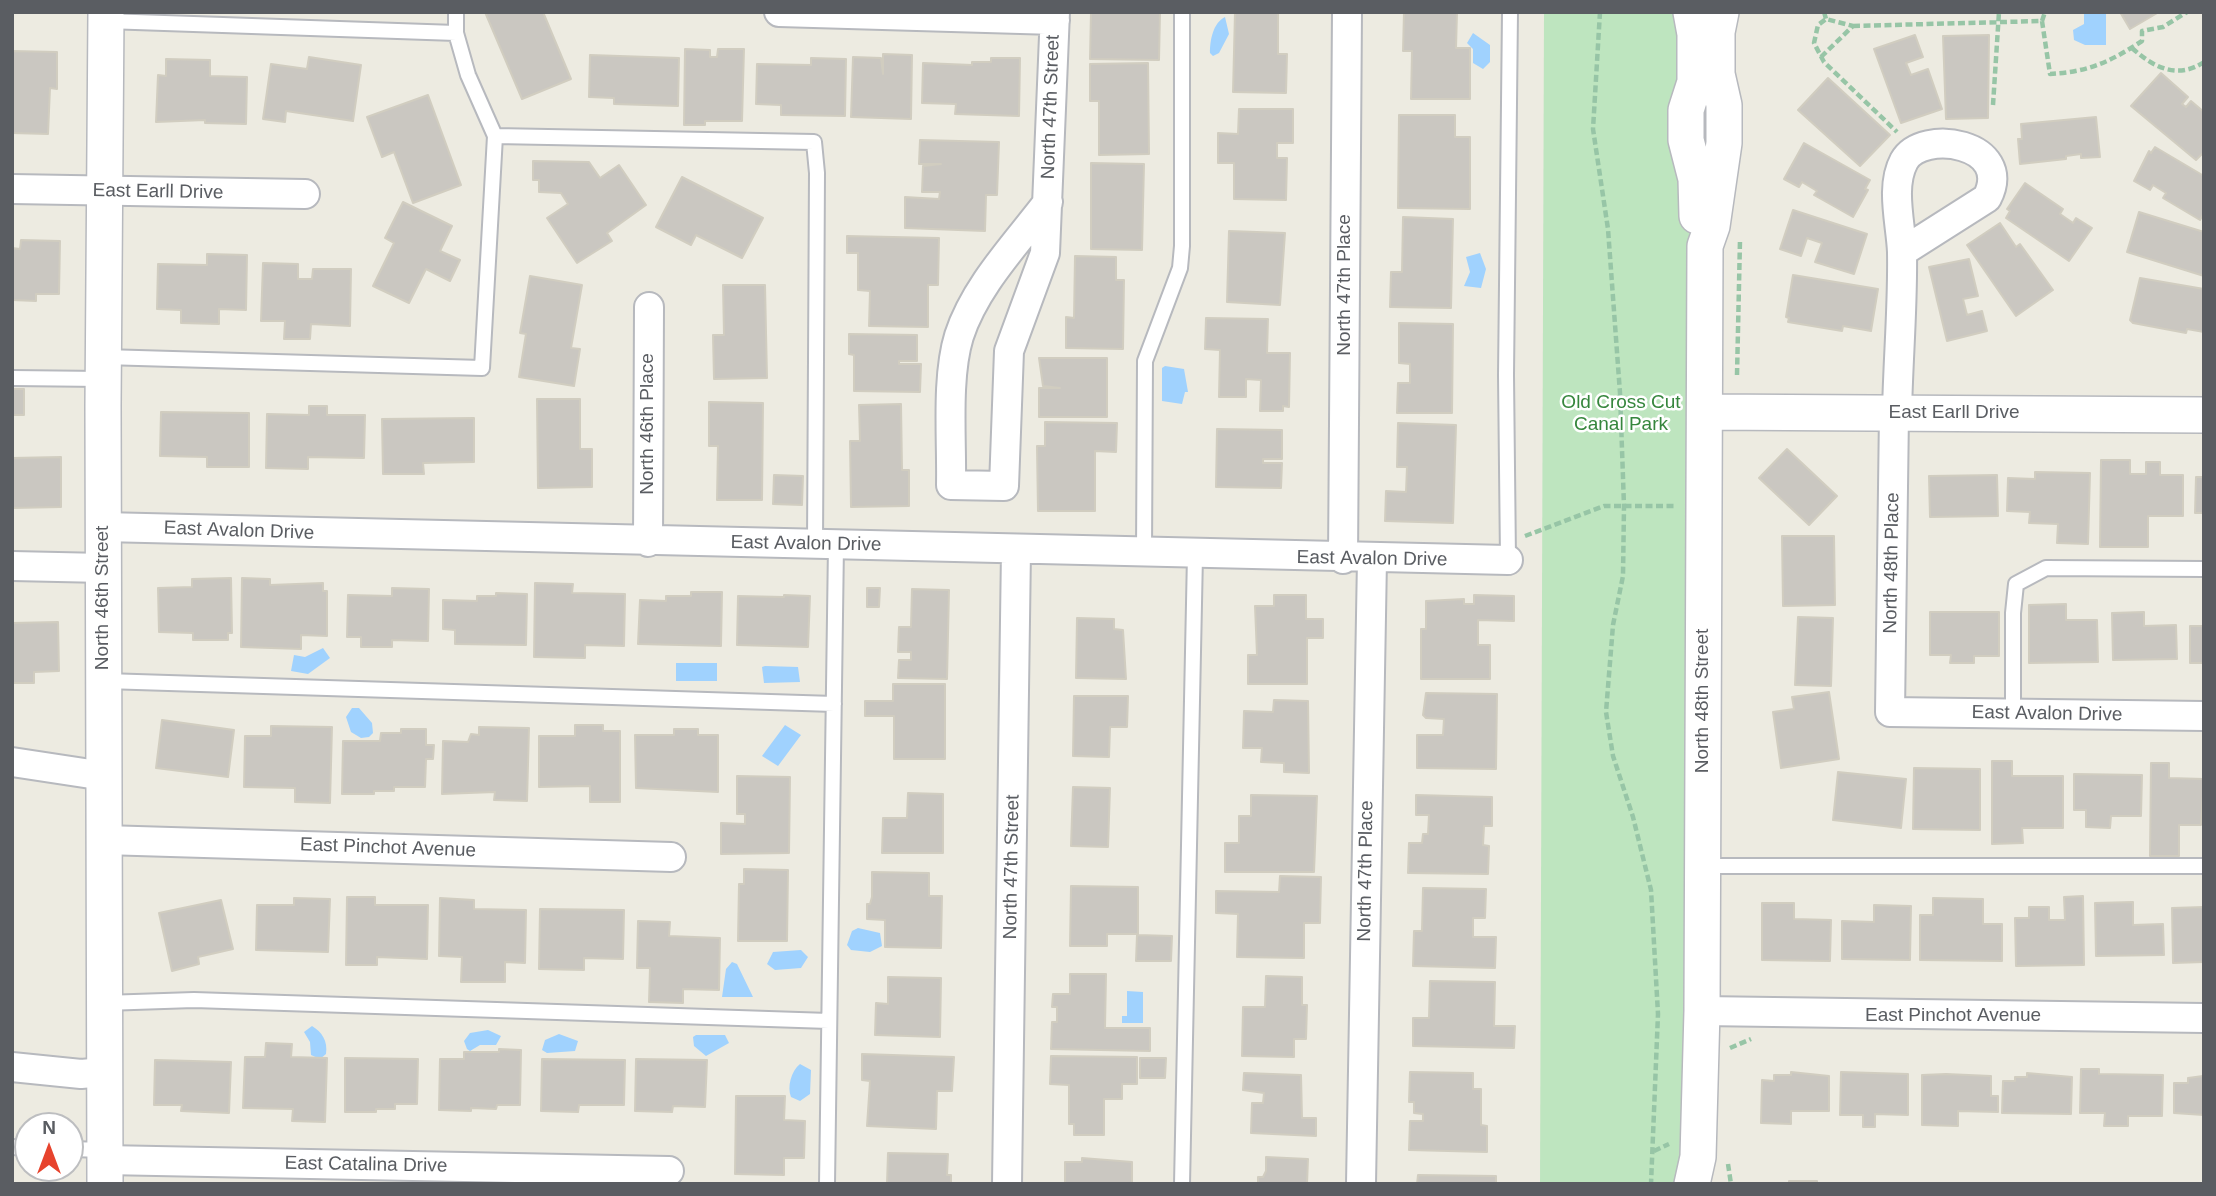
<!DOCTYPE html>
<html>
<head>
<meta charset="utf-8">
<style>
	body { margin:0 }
	#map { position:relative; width:2216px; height:1196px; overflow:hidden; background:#edebe1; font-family:Arial,sans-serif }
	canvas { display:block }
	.frame { position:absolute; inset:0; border:14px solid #5a5d62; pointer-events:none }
	.north { position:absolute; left:14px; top:1112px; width:70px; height:70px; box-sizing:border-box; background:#fff; border:2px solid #bdbec0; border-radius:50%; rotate:0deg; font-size:19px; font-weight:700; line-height:28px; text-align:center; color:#5a5d62 }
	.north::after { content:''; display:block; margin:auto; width:24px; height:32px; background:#e7432d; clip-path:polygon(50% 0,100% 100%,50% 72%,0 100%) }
</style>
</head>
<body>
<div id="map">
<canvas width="2216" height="1196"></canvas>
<div class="frame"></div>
<div class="north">N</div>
</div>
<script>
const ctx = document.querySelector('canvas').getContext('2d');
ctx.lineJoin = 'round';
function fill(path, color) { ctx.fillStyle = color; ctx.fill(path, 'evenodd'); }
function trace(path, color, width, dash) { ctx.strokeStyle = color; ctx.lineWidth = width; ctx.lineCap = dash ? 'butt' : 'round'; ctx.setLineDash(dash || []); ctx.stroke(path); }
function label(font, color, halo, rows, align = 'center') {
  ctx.font = font + ' Arial,sans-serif'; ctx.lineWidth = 5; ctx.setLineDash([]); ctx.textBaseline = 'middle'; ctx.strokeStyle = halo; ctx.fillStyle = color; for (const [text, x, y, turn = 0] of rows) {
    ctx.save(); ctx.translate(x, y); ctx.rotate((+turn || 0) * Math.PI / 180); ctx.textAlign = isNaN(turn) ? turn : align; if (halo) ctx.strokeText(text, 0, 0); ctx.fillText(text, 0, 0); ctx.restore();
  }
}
const green = new Path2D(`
	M1544 12H1686L1692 245 1684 1184H1540Z`);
const water = new Path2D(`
	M2084 12H2106V45H2085L2074 40 2073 30 2084 24Z
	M1225 17 1229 34 1219 53 1213 56 1210 53C1210 40 1213 23 1225 17Z
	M1473 33 1490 45V62L1483 69 1473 63V49L1467 43Z
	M1480 253 1486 269 1481 288 1464 286 1470 272 1466 257Z
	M1165 366 1184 369 1188 392H1185L1182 404 1162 401V368Z
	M323 648 330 658 308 674 291 671 294 655 305 657Z
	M676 663H717V681H676Z
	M765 666 798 667 800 682 764 683 762 667Z
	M352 708H359L372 723 373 733 369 737 361 738 351 732 346 717Z
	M785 725 801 735 778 766 762 756Z
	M858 928 880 933 882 946 870 952 851 950 847 945 852 931Z
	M801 950 808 957 801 968 775 970 767 964 773 952Z
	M732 962 737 964 753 997H722L726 969Z
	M1127 991 1143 992V1023H1122V1016H1127Z
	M312 1026C322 1032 328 1041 326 1054L320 1059 311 1055 310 1042 304 1032Z
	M488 1030 501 1036 496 1045H480L470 1051 467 1049 464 1041 470 1033Z
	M559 1034 578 1041 575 1051 547 1053 542 1050 545 1040Z
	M696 1035H725L729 1043 706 1056 694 1046 693 1037Z
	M800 1064 811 1070 810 1094 800 1101 791 1097C787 1087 791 1071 800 1064Z`);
const building = new Path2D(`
	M485 12H543L571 79 522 99Z
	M1091 12H1160L1159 60 1090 59Z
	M1235 12H1278V54H1287L1286 93 1233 92Z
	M1404 12H1457L1456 48H1470V99H1411L1412 51H1403Z
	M2120 12H2159L2130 29Z
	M1915 35 1923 57 1906 63 1911 75 1928 69 1942 109 1901 123 1874 49Z
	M1989 35 1988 118 1946 119 1943 36Z
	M685 49 710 50V57H717L718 49H744L742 121H705V125H684Z
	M12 51 57 52V89L50 88 48 134 12 133Z
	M883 54 912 55 911 119 851 117 853 57 881 58 883 74Z
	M590 55 679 58 678 106 614 104V98L589 97Z
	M309 57 361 65 353 121 286 111 285 122 263 119 271 64 307 69Z
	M811 58 846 59 845 116 781 115V105L756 104 757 64 811 65Z
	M991 58H1020L1019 116 955 114 956 104 922 103 923 63 972 65V62H991Z
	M166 59 210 60V76L247 77 246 124 205 123V120L156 122 158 75 166 76Z
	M1148 63 1149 154 1099 155V101H1090V64Z
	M2161 73 2188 97 2182 104 2186 107 2191 101 2204 112V152L2196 160 2131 106Z
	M1828 78 1890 135 1860 166 1798 110Z
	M428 95 461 185 413 203 394 152 382 157 367 117Z
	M1239 109H1293V143H1277V158H1287L1286 200 1234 199V163H1218V133L1238 134Z
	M1399 115H1455V137H1470V209L1398 208Z
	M2096 117 2100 157 2081 158V154L2066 156V159L2020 164 2018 139H2022L2021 124Z
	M920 140 999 142 997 195H986L985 231 905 228V197L939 199 940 192H922L923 166 941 164H919Z
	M1804 143 1870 180 1865 189 1868 190 1853 217 1814 195 1817 191 1802 182 1799 187 1784 179Z
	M2155 147 2204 176V213L2200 220 2163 198 2166 193 2153 185 2150 190 2134 181 2149 151 2151 153Z
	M533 161 589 162 600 178 619 165 646 205 607 233 612 241 577 263 547 218 568 204 561 193 539 192V180H533Z
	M1091 163 1144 164 1142 250 1091 249Z
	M682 177 763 218 742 258 696 235 691 245 656 227Z
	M2025 183 2063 209 2060 214 2073 223 2076 218 2092 228 2069 261 2006 218 2010 211 2007 209Z
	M403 202 452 226 440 251 460 260 450 281 426 269 409 303 373 286 394 243 385 238Z
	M1793 210 1867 234 1854 274 1815 262 1822 243 1807 238 1801 256 1780 249Z
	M2139 212 2204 232V276L2127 252Z
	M1403 217 1453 219 1451 308 1390 307 1391 272H1402Z
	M2000 223 2016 247 2020 244 2053 290 2016 316 1967 245Z
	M1229 231 1285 233 1280 305 1227 302Z
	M847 236 939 238 938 285H928V327L869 326 870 291 858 290V253H847Z
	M21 240 60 241 59 294H36V301L12 300V248L20 249Z
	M207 254 247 255 246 310 219 309V324L181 323V310L157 309 158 264 207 265Z
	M1075 256 1116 257V280H1124L1123 349 1066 348V317L1074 318Z
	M1969 259 1978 296 1963 299 1967 315 1982 311 1987 331 1947 341 1929 267Z
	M263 263 298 264V279H312L313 269H351L350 326 311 324 310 339H284L285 321H261Z
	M1793 275 1878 289 1871 331 1843 326 1842 331 1788 322 1789 318 1786 317Z
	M530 276 582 285 571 348 580 349 574 386 519 377 526 334 520 333Z
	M2140 278 2204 289V332L2187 329 2186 333 2133 323 2130 320Z
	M723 285H765L767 378 714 379 713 335H724Z
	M1206 318 1268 319 1267 353H1290L1289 407 1283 406V411H1260L1261 380 1246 379V397H1219L1220 350 1205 349Z
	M1399 323 1453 324 1452 413H1397L1398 383H1410V364L1399 363Z
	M849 334 917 335V361H899V364H921L920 392 854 391V355L849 354Z
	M1039 358H1107V417H1039V388H1060L1043 386Z
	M12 389H24V415H12Z
	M537 399H580V449H592V487L538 488Z
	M709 402 763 403 762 500H717L718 446H709Z
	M901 404 902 470H909V506L851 507 850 441H860L859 405Z
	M309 406H327V415H365L364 458 308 457V469L266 468 267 414 309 415Z
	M161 412 249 413V467H207V457L160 456Z
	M474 418V462L423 463 424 474H383L382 419Z
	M1045 422 1117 423 1116 452 1095 451V511H1038L1037 446H1045Z
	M1398 423 1456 425 1453 523 1385 521 1386 491 1406 492 1407 467H1397Z
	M1217 429 1282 430V459H1263V463H1282L1281 488 1216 487Z
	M1787 449 1837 496 1809 525 1759 478Z
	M61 457V507L12 508V458Z
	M2101 460H2130V474H2146V462H2160V475H2183V516H2148V547H2100Z
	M2035 472 2090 473 2088 544 2057 543 2058 524 2029 523 2030 512 2007 511 2008 478 2035 479Z
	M774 475 803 476 802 505 773 504Z
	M1997 475 1998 516 1930 517 1929 476Z
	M2196 477H2204V513H2195Z
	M1782 536H1834L1835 605 1783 606Z
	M231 578 232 633H228V640H193V633L159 632 158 588 192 587V579Z
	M242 578 270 579V585L323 583V591H327V636L301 635V649L241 647Z
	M535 583 573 584 572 593 625 594 624 646 585 645V658L534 657Z
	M392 588 429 589 428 641 392 640V647H361V637H347L348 595 392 596Z
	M867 588H880L879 607H867Z
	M912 589 949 590 947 679 898 678 899 660H911V652H898L899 627H911Z
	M691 592H722L721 646 638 644 640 600 666 601V596H691Z
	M496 593 527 594 526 645 455 644V630L443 629V600L477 601V596H496Z
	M784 595 810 596 808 647 737 645 738 596 784 597Z
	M1274 595H1306V619H1323V638H1307V684H1248V655H1257L1255 606H1274Z
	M1474 595 1514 596V621L1478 620V645H1490V679H1421V629H1426V601L1464 599V604H1474Z
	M2066 604V620H2097L2098 662 2029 663V605Z
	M1930 612H1999V656H1974V663H1950L1951 655H1930Z
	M2144 612V626L2176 625 2177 659 2113 660 2112 613Z
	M1798 617 1833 618 1831 686 1795 685Z
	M1077 618 1114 619V629L1123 630 1126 679 1076 678Z
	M58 622 59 671 34 672V683H12V623Z
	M2190 626H2204V663H2190Z
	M893 684H945V759H894V716H865V701H893Z
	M1829 692 1839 759 1781 768 1773 712 1794 709 1792 697Z
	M1426 693 1497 694 1496 769 1417 768V735H1443L1444 719 1426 718 1423 715Z
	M1074 696H1128L1127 727H1110L1109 757 1073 756Z
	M1274 700 1308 701 1309 773 1284 772V763L1261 762 1262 748H1243L1244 711 1273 712Z
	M162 720 234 730 228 777 156 768Z
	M575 725H603V731H620V802H590V786L539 787V736H575Z
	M271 726 332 727 330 803 295 802V788L244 787 245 736H271Z
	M479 727 529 728 527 801 494 800 495 792 442 794 443 741 468 742 471 734 479 735Z
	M401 729H426V745H434L433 759H426L425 787H394V791H374V794H342L343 741H380L381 733H401Z
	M674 729H698V735H718V792L636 788 635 735H674Z
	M1992 761H2012V776H2063V828H2022L2023 843 1992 844Z
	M2151 763H2169V778L2204 779 2201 825H2179V856H2150Z
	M1914 768 1980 769V830L1913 829Z
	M1838 772 1906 779 1901 828 1833 820Z
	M2074 774 2142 775 2141 816H2111L2110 828 2086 827V810H2074Z
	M737 776 790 777 789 853 721 854V823L745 824V814H737Z
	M1073 787 1110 788 1108 847 1071 846Z
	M908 793 943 794V853H882L883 818H907Z
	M1251 795 1317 796 1314 872H1225V843H1239V816H1251Z
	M1416 795 1492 797V826H1484L1483 845 1489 846 1488 874 1408 873 1409 843H1422L1423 834H1428L1429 815H1416Z
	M744 869 788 870 787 941H738L739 884H744Z
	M872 872 929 873V896H942L941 948 885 947V920L867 919V904H870L872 897Z
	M1280 876 1321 877 1320 923H1304V958L1237 957 1238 914 1216 913V891L1279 892Z
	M1071 886 1138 887V934H1107V946H1070Z
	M1423 888 1486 889 1485 918H1473V937H1496L1495 968 1413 966 1414 931H1422Z
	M2083 896 2084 965 2016 966 2015 918H2029V907H2049V920H2065L2064 897Z
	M347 897H375V905H428L427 959 377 957V965H346Z
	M294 898 330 899 328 952 256 950 257 905H294Z
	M440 898 474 900V909L526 910 525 963 505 962V982H461L462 957 439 956Z
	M1933 898 1983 899V924H2002V961L1920 960V915H1933Z
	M221 900 233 949 198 957 199 964 172 971 159 913Z
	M2133 902V925L2163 924 2164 955 2096 956 2095 903Z
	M1762 903H1794V919L1831 920 1830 961 1762 960Z
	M1874 905 1911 906 1910 960 1842 959V921L1874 922Z
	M2204 907V962L2173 963 2172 908Z
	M540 909 624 910 623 959 584 958V970L539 969Z
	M638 921 670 922 669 936 720 938 719 990 683 989V1003L649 1002 650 968H637Z
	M1137 935 1172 936 1171 961H1136Z
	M1070 974H1106L1105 1028H1150V1051L1051 1049 1052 1022H1057V1007H1052L1053 994H1070Z
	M1266 976 1302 977V1005H1307L1306 1039H1294V1057L1242 1056 1243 1007H1265Z
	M888 977 941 978 940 1037 875 1035 876 1003 888 1004Z
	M1430 981 1495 982 1494 1026H1515L1514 1048 1413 1046V1018H1429Z
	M266 1043 292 1044 291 1057 327 1058 325 1122 292 1121 293 1109 243 1108 245 1057H265Z
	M499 1049 521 1050 520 1105H497L496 1109 471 1108V1111L439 1110 440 1059H464V1052H499Z
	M862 1054 954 1057 952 1091H937L936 1129 867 1126 870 1081 862 1080Z
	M1051 1056 1137 1057V1084H1122V1099H1104V1135H1074V1124H1069V1085L1050 1084Z
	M345 1058 418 1059 417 1104H395V1109H376V1112H345Z
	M1140 1058H1166L1165 1078H1140Z
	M542 1059 625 1060 624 1105H579L578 1112 541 1111Z
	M636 1059 707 1060 705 1107 673 1106 672 1112 635 1111Z
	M155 1060 231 1062 229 1113 181 1111 182 1105H154Z
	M2081 1069H2099V1074L2163 1075 2162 1116H2128V1126H2104L2105 1113H2080Z
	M1410 1072 1473 1073V1089H1481V1125L1487 1126V1152L1409 1150 1410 1121H1423V1114L1414 1113V1102H1409Z
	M1791 1072 1829 1076V1111H1791V1124L1761 1123 1762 1080 1774 1081V1075H1791Z
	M1841 1072 1908 1074V1115L1875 1114V1127H1863V1115H1840Z
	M1244 1073 1301 1075 1302 1118H1316V1136L1251 1133 1252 1103H1263L1264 1093 1243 1090Z
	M2027 1073 2072 1077 2071 1114 2002 1113 2003 1081H2015V1077H2027Z
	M1946 1074 1991 1076V1096H1998V1112L1958 1111V1126L1922 1125V1075Z
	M2203 1076 2204 1115 2174 1113V1083H2188V1078Z
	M736 1096H785L784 1120 805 1121 804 1158H784V1175L735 1174Z
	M888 1153 948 1154 947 1175H951V1184H887Z
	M1266 1157 1308 1159 1307 1184H1258V1177H1263L1266 1171Z
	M1082 1158 1132 1162V1184H1065V1162H1082Z
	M1418 1175 1496 1176V1184H1417Z
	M1789 1181H1817V1184H1789Z
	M2008 1183H2073V1184H2008Z`);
const path = new Path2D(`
	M1600 12 1593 129 1608 229 1620 393 1624 506 1623 576 1613 625 1606 712 1613 756 1633 817 1651 890 1658 1014 1651 1184
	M1824 12 1826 19
	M2042 21 2045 12
	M1853 26 2042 21 2050 74C2088 72 2110 62 2142 41V31L2163 27 2187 12
	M2132 48C2153 67 2177 80 2204 62
	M1821 57 1853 26 1826 19 1818 25 1814 43 1824 62 1897 132
	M1993 105 1999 12
	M1737 375 1740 240
	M1525 536 1604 506H1675
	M1730 1048 1751 1039
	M1654 1151 1669 1144
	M1728 1164 1731 1184`);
const service = new Path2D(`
	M106 21 456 33
	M495 136 814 142 817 173 815 544
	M104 357 482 368 495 136 468 75 456 33V12
	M12 378 102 379
	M1144 553 1145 361 1180 268 1182 246V12
	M1508 560 1506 375 1510 12
	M105 681 834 704
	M2013 714V613L2016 584 2046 568 2204 569
	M1703 866H2204
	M104 1003 194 1000 829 1021
	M12 1147 28 1148
	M70 1149 104 1150
	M827 1184 836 545
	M1182 1184 1195 555`);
const minor = new Path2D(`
	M779 12 1055 20
	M12 189 305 194
	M1048 202C1017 243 975 286 959 336 946 378 952 440 951 485L1004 486 1009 351 1045 253 1055 12
	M1894 413 1890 712 2204 716
	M1897 413C1898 360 1903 305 1902 252 1901 224 1890 187 1904 161 1922 128 2015 143 1987 198L1902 252
	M103 527 1508 560
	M648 542 649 307
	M1343 559 1347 12
	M12 566 104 568
	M12 762 104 776
	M104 840 671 857
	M1702 1011 2204 1018
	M12 1067 81 1074 104 1072
	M105 1160 669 1171
	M1007 1184 1016 550
	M1361 1184 1372 559`);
const tertiary = new Path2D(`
	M1691 12 1695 34V82L1686 110V140L1696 179 1697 216
	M1705 412 2204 415
	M105 1184 103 405 106 12
	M1692 1184 1698 1157 1702 1011 1705 246 1712 226 1724 143V105L1717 74V32L1721 12`);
const streetNames = [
	["North 47th Street",1051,107,-88],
	["East Earll Drive",158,192,1],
	["North 47th Place",1345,285,-90],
	["East Earll Drive",1954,413],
	["North 46th Place",648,424,-90],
	["East Avalon Drive",239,531,2],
	["East Avalon Drive",806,544,1],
	["East Avalon Drive",1372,559,1],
	["North 48th Place",1892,563,-89],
	["North 46th Street",103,598,-90],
	["North 48th Street",1703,701,-90],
	["East Avalon Drive",2047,714,1],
	["East Pinchot Avenue",388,848,2],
	["North 47th Street",1012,867,-89],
	["North 47th Place",1366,871,-89],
	["East Pinchot Avenue",1953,1016],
	["East Catalina Drive",366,1165,1]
];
const parkNames = [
	["Old Cross Cut",1621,403],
	["Canal Park",1621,425]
];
fill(green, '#bee5bf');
fill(water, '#a0d2fe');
fill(building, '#cac7c1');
trace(building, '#d1cdc0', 2);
trace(service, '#b7b9be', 18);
trace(minor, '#b7b9be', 32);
trace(tertiary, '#b7b9be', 38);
trace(path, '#97c5a6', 4.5, [7, 3.5]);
trace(service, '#fff', 14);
trace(minor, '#fff', 28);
trace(tertiary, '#fff', 35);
label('19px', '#5a5d62', '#fff', streetNames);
label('19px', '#36863d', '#fff', parkNames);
</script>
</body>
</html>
